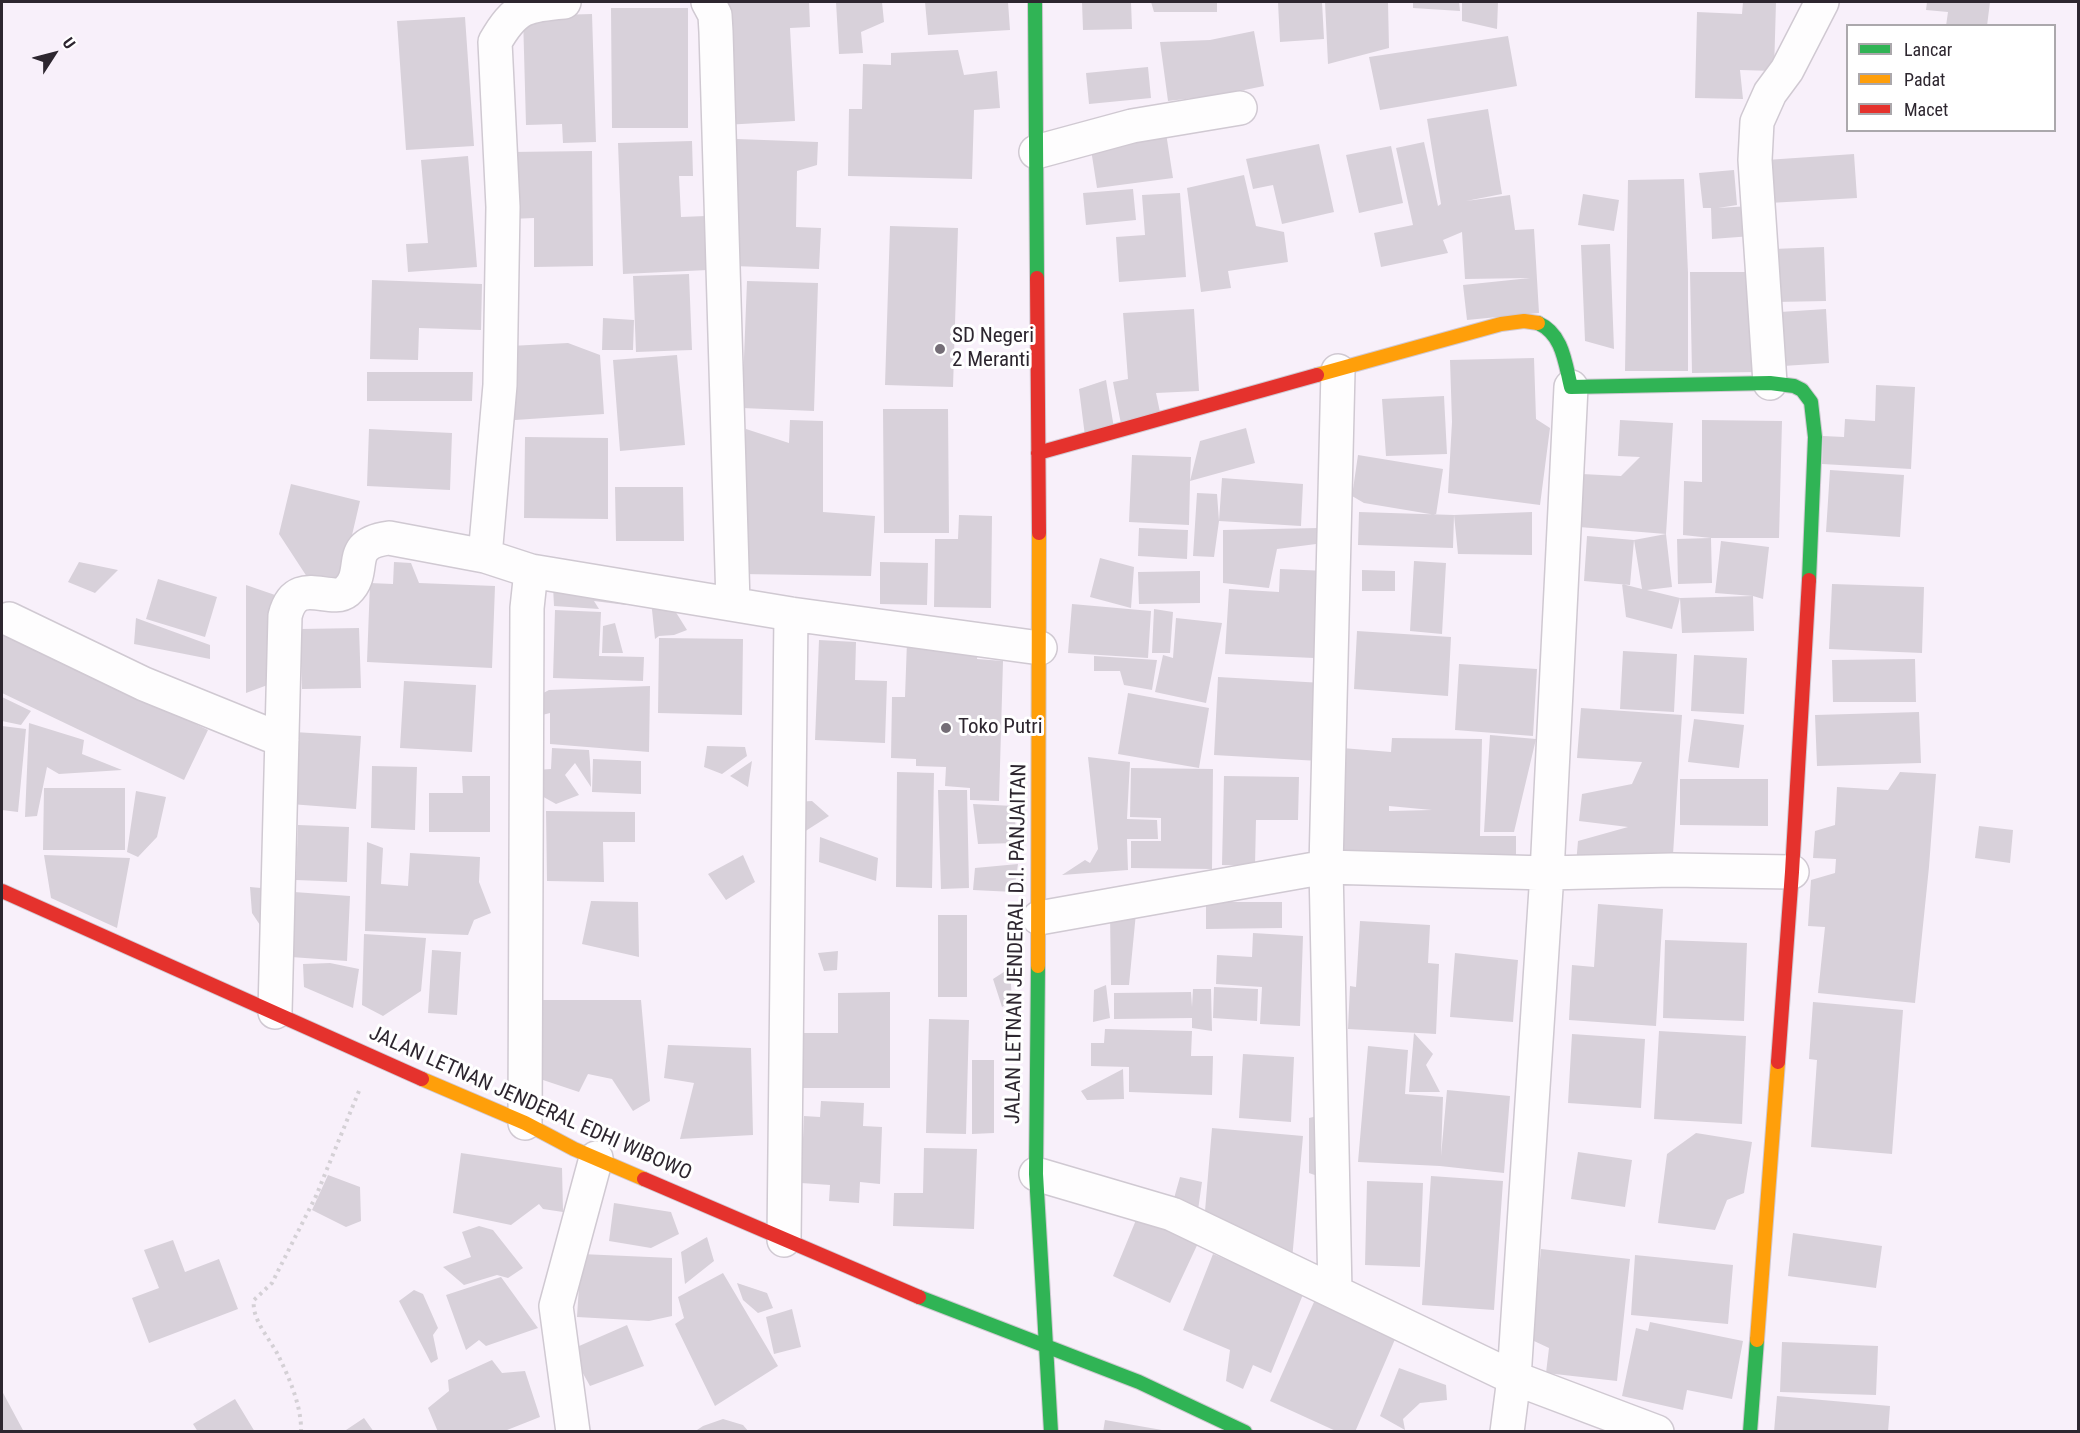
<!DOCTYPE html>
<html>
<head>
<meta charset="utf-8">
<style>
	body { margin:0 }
	#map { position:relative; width:2080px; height:1433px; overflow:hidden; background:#f8f0fa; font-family:"Roboto Condensed",sans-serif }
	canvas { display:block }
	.frame { position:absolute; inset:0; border:3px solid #2d262f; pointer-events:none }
	.legend { position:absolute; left:1846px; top:24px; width:210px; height:108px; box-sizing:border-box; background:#fff; border:2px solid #aba8ac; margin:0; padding:8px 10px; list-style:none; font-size:18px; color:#2d262f }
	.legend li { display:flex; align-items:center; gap:12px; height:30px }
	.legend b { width:30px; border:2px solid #aba8ac }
	.north { position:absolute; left:24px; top:24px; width:60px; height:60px; -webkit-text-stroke:4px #fff; paint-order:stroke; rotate:54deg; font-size:16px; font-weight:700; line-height:24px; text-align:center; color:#2d262f }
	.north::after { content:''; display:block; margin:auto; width:21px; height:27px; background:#2d262f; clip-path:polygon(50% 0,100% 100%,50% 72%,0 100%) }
</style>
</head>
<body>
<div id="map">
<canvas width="2080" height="1433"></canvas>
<div class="frame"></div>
<ul class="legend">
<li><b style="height:8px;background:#30b455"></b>Lancar</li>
<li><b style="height:8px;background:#ff9f0a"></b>Padat</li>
<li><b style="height:8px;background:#e5322d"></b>Macet</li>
</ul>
<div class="north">U</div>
</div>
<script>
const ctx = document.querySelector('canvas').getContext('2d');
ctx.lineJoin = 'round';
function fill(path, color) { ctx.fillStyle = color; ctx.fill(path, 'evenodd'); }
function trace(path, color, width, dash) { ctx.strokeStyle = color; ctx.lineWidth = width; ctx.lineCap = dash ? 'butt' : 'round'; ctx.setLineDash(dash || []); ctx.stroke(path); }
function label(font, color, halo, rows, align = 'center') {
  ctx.font = font + ' "Roboto Condensed",sans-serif'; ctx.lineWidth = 6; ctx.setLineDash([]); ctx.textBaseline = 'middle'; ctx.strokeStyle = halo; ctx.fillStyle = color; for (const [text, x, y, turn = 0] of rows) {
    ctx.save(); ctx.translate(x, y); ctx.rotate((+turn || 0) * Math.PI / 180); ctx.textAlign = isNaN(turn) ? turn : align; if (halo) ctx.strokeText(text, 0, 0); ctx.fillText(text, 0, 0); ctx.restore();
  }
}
const building = new Path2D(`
	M717 2H809L810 27 790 28 795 121 724 125Z
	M836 2H882L884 22 861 32 863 53 839 54Z
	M925 2H1008L1010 30 928 35Z
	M1082 2H1131L1132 29 1083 30Z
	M1151 2H1217V12H1154Z
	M1278 2H1322L1324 39 1280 42Z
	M1325 2H1388L1389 48 1328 64Z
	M1413 2H1459L1460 11 1413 8Z
	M1462 2H1498L1497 29 1462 21Z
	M1743 2H1776L1774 71 1740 70 1743 99 1695 98 1697 12 1742 14Z
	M1927 2H1990L1987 26H1946L1948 12 1926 10Z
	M611 8H688V128H612Z
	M592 14 596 142 563 143 562 124 526 125 523 16Z
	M465 17 474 146 406 150 397 21Z
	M1254 31 1264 86 1220 95 1168 101 1160 42 1210 40Z
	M1508 36 1517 86 1380 110 1369 57Z
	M958 50 964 75 997 71 1000 108 974 110 972 179 848 176 849 109H862L863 64 891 65V53Z
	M1148 67 1151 98 1089 104 1086 73Z
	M1488 109 1502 194 1466 201 1510 195 1515 230 1534 229 1539 313 1467 320 1463 285 1530 278 1465 279 1462 232 1443 240 1448 253 1381 267 1374 233 1413 225 1396 148 1424 142 1438 206 1441 204 1427 119Z
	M1166 133 1173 178 1097 188 1090 143Z
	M737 139 818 142 817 165 797 171 796 227 821 228 819 269 733 266Z
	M692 141 693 176H679L681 217 706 216 708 270 623 274 618 143Z
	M1319 144 1334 212 1282 224 1273 185 1253 189 1246 159Z
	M1391 146 1403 203 1359 213 1346 155Z
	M592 151 593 266 534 267V218L511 219 510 152Z
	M1854 154 1857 198 1769 203 1766 160Z
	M468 156 477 267 408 272 406 244 428 243 421 160Z
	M1734 170 1737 205 1718 208 1750 206 1752 236 1712 239 1711 208H1703L1699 173Z
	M1244 175 1256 226 1284 232 1288 262 1228 271 1231 288 1201 292 1187 188Z
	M1684 179 1688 273V371H1625L1628 180Z
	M1133 189 1136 220 1086 225 1083 193Z
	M1180 193 1186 277 1119 282 1116 237 1145 235 1142 195Z
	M1583 194 1619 200 1614 231 1578 225Z
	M890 226 958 228 953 387 885 385Z
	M1610 244 1614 349 1585 341 1581 245Z
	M1824 247 1826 301 1775 302 1773 249Z
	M1690 272H1756L1758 372 1692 373Z
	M689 274 692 350 636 352 633 276Z
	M372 280 482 284 481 330 419 328 418 360 370 359Z
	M747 281 818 283 814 411 742 408Z
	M1194 309 1199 391 1156 393 1161 417 1121 424 1113 382 1128 379 1123 313Z
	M1826 309 1829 363 1783 366 1780 312Z
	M603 318 634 320 633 350H602Z
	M568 343 600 355 604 414 515 420 510 346Z
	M677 355 685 445 620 451 613 360Z
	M1534 358 1536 419 1550 428 1540 505 1448 493 1452 422 1450 360Z
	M367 372H473L472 401H367Z
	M1106 380 1114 428 1085 436 1079 389Z
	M1876 385 1915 387 1911 469 1822 464 1823 436 1844 437 1845 419 1875 421Z
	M1444 396 1447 454 1386 456 1382 399Z
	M883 409H948L949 533H884Z
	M790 420 823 421V512L875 516 871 576 741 574 746 429 789 443Z
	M1620 420 1673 423 1666 534 1672 587 1647 590 1680 598 1753 596 1754 631 1682 633 1680 598 1672 629 1626 617 1622 584 1642 589 1634 540 1666 534 1579 527 1582 474 1621 476 1640 457 1618 456Z
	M1702 420 1782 421 1779 538H1711L1683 535 1684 481 1702 482Z
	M1246 428 1255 463 1190 481 1189 525 1129 522 1132 455 1191 457 1190 481 1200 441Z
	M369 429 452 433 450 490 367 486Z
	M525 437 608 438V519L524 518Z
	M1358 455 1443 469 1436 515 1364 503 1352 496Z
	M1830 470 1904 475 1900 537 1826 532Z
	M1222 478 1303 484 1301 526 1219 521 1214 557 1193 556 1197 493 1217 494 1219 521Z
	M291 484 360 501 342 578 311 583 279 534Z
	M615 487H683L684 541H616Z
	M1359 512 1454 515 1453 548 1358 545Z
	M1532 512V555L1458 554 1454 515Z
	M959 515 992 516 991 608 934 607 935 539H958Z
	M1139 528 1188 530 1187 559 1138 556Z
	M1319 528 1324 543 1277 549 1269 588 1223 583V530Z
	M1587 536 1634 540 1630 585 1584 581Z
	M1711 538 1712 583 1678 584 1677 539Z
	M1721 541 1769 547 1763 599 1753 596 1715 593Z
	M1100 558 1134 567 1131 608 1090 597Z
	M1414 561 1446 563 1442 634 1410 631Z
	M79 562 118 570 95 593 68 582Z
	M394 562 411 563 419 583 495 586 492 668 367 662 370 583 393 584Z
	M880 562 928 563 927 605 880 604Z
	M1280 569 1327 571 1318 594 1314 658 1225 654 1229 589 1279 592Z
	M1362 570 1395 571V591H1362Z
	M1200 571V603L1139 604 1138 572Z
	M158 579 217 597 205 637 146 619Z
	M1832 584 1924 587 1922 653 1829 649Z
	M246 585 278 596 273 683 246 693Z
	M553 586 629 597 626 605 594 601 599 609 554 606Z
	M651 600 672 606 687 630 674 635 659 636 655 639Z
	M1072 604 1151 611 1148 658 1068 653Z
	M1154 609 1173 612 1170 653H1152Z
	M555 610 601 612 599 656 644 657 643 681 553 678Z
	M136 618 210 645V659L134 644Z
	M1176 618 1222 623 1206 703 1155 692 1163 655 1173 658Z
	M615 623 623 653H602L603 626Z
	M359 628 361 688 302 689 300 629Z
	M2 630 208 730 184 780 2 693Z
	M1357 631 1451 637 1448 696 1354 689Z
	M659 638 743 639 742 715 658 713Z
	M819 640 856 642 855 680 887 681 885 743 815 740Z
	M907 641 978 645 977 659 1003 661 999 801 970 800V788L945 786 946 767 916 766V759L891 758 892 697H905Z
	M1623 651 1677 654 1674 712 1620 709Z
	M1694 655 1747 658 1744 714 1691 711Z
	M1094 656 1157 660 1152 690 1124 685 1120 671H1094Z
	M1915 659 1916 702H1833L1832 660Z
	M1459 664 1537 669 1533 736 1455 730Z
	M1218 677 1323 683 1319 761 1214 755Z
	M404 681 476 685 472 752 400 748Z
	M650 686 649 752 550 744V713L534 717 532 699 549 690Z
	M1128 693 1209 708 1199 768 1118 754Z
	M2 697 31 711 21 725 2 721Z
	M1581 708 1682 715 1672 870 1576 864 1578 841 1628 827 1579 821 1582 794 1632 784 1642 762 1577 758Z
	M1919 712 1921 763 1817 766 1815 715Z
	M1694 719 1744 725 1739 768 1688 762Z
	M29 723 84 740 82 754 122 770 59 774 47 767 37 816 25 817Z
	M2 726 26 729 18 812 2 810Z
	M294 732 361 736 356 809 290 804Z
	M1490 735 1536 739 1514 832H1484Z
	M1392 738 1482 739 1480 836H1516V868L1335 862 1342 748 1391 752ZM1389 806 1432 810 1389 811Z
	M707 746 745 747 747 756 722 774 704 767Z
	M552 748 589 750 590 762 591 787 575 763 565 775 579 795 556 804 540 795 536 770 551 769Z
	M1088 757 1130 762 1127 819 1157 820 1158 839H1127L1128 870 1062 875 1085 860 1090 863 1098 849Z
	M593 759 641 761V794L592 792Z
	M752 761 748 787 730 776Z
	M372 766 417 767 415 830 371 828Z
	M1131 768 1213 769 1212 869 1131 868V841H1161V818L1130 817Z
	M897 772 934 773 932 888 896 887Z
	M1900 772 1936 774 1929 867 1915 1003 1818 993 1825 927 1808 926 1811 880 1835 873 1836 859 1813 858 1815 831 1835 825 1837 787 1888 790Z
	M462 776H490V832H429V793H463Z
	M1224 776 1299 777 1298 820H1256L1255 866 1222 865Z
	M1680 779H1768V826L1680 825Z
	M44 788H125V850H43Z
	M938 790H967L969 888 941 889Z
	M136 791 166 797 157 837 138 857 127 852Z
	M812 801 829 816 804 832 794 802Z
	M973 804 1014 806 1017 843 978 844Z
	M546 811 635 812V842H603L604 882 547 881Z
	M298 825 349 827 347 882 296 880Z
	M1979 826 2013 830 2010 863 1975 858Z
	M820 837 878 858 876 881 819 862Z
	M367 842 383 848 381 884 408 886 410 853 480 857 479 882 491 913 474 920 468 935 365 931Z
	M44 855 130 858 117 928 51 898Z
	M743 855 755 882 726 900 708 874Z
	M1018 864 1014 892 973 890 975 868Z
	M250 887 272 889V934L260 925 252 913Z
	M294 892 350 896 347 961 291 957Z
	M591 901 638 902 639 957 582 944Z
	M1206 902H1282V928L1206 929Z
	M1598 904 1663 909 1656 1026 1569 1020 1572 965 1594 967Z
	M1110 913H1136L1129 985H1111Z
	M938 915H967V997H938Z
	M1360 921 1430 925 1428 963 1439 964 1436 1034 1348 1029 1350 986 1356 987Z
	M1253 933 1303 936 1300 1026 1260 1024 1262 987 1216 984 1217 955 1252 957Z
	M364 934 426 938 421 991 383 1016 362 1005Z
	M1665 940 1747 943 1744 1021 1663 1018Z
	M432 950 461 952 457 1015 428 1013Z
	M838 951 837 970 824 971 818 953Z
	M1455 953 1518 960 1513 1022 1450 1017Z
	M330 963 359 969 353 1008 304 987 303 964Z
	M1010 968 1012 1001 1002 1007 993 979Z
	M1106 985 1110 1018 1093 1022 1094 990Z
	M1214 987 1258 989 1257 1021 1213 1018Z
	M1193 989H1211L1212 1031 1192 1028V1018L1114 1019V993L1191 992 1192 1007Z
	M890 992V1088H797L796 1033H838V993Z
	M538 1000H641L650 1101 633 1111 612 1079 588 1074 579 1092 534 1077Z
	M1813 1002 1903 1010 1892 1154 1811 1147 1817 1060 1809 1059Z
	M929 1019 969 1020 966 1134 926 1133Z
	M1105 1029 1192 1031 1191 1056H1213L1212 1095 1129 1092V1067L1091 1066V1043H1104Z
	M1659 1031 1746 1036 1742 1124 1654 1119Z
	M1414 1033 1433 1054 1426 1065 1440 1092H1409Z
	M1572 1034 1645 1039 1641 1108 1568 1103Z
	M668 1045 751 1048 753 1135 680 1139 694 1083 664 1078Z
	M1368 1046 1408 1050 1405 1094 1443 1097 1441 1156 1447 1090 1510 1096 1504 1173 1440 1166 1358 1162Z
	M1243 1054 1294 1057 1291 1122 1239 1118Z
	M972 1060H994V1133L972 1134Z
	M1123 1069 1124 1099 1087 1100 1081 1091Z
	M821 1101 864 1103 863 1126 882 1127 880 1184 860 1182 859 1203 829 1201 830 1185 801 1183 804 1116 820 1117Z
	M1326 1114V1179L1309 1173V1118Z
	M1212 1128 1303 1136 1292 1260 1204 1223Z
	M1696 1133 1752 1142 1744 1193 1727 1200 1715 1230 1658 1223 1667 1154Z
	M924 1148 977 1149 974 1229 893 1226 894 1193H923Z
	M1578 1152 1632 1160 1625 1207 1571 1199Z
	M461 1153 562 1168 563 1212 543 1209 539 1204 511 1225 453 1213Z
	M328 1175 360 1187 361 1221 346 1227 312 1210Z
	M1431 1176 1503 1181 1494 1310 1422 1305Z
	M1180 1177 1202 1182 1198 1210 1173 1202Z
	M1367 1181 1423 1183 1420 1267 1365 1265Z
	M614 1203 671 1212 679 1234 651 1248 609 1241Z
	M1136 1220 1200 1239 1170 1303 1113 1276Z
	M479 1226 493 1230 523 1268 508 1278 497 1275 464 1285 443 1267 471 1257 462 1232Z
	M1793 1233 1882 1246 1876 1288 1788 1276Z
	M707 1237 714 1261 685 1284 681 1252Z
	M173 1240 185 1272 219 1259 238 1309 149 1343 132 1298 159 1288 144 1250Z
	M1541 1249 1630 1259 1617 1381 1546 1373 1549 1348 1519 1334 1522 1318 1535 1312Z
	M581 1254 672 1258V1316L649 1321 577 1317Z
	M1213 1254 1304 1292 1271 1373 1253 1365 1243 1389 1226 1381 1230 1350 1183 1330Z
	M1635 1255 1733 1265 1728 1324 1631 1315Z
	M723 1273 778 1366 715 1406 675 1324 684 1318 678 1297Z
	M501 1277 538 1328 486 1346 479 1340 466 1350 446 1295Z
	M737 1283 767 1293 773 1308 758 1313 743 1300Z
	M414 1290 423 1294 438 1328 433 1335 438 1359 431 1363 399 1301Z
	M1318 1293 1399 1330 1355 1432H1338L1270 1401Z
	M792 1309 801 1347 774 1354 766 1317Z
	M1650 1322 1743 1341 1732 1399 1687 1390 1683 1410 1622 1396 1636 1328 1648 1331Z
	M627 1325 644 1366 590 1386 570 1350Z
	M1782 1342 1878 1346 1876 1395 1780 1392Z
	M492 1360 502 1373 525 1371 540 1417 502 1432H438L428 1408 449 1391 448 1380Z
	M1399 1368 1446 1385 1447 1400 1420 1403 1403 1419 1405 1430 1380 1416Z
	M2 1391 24 1432H2Z
	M1777 1396 1890 1406 1888 1432H1774Z
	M235 1399 255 1432H198L193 1424Z
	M364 1418 374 1432H343Z
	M723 1419 743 1425 749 1432H694L703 1426Z
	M1105 1420 1162 1430V1432H1103Z`);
const path = new Path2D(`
	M301 1432C302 1407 289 1377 278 1355 270 1339 251 1319 254 1300L272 1283 276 1275 316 1196 359 1091`);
const street = new Path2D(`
	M708 2 715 15 716 32 733 603
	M1036 152 1132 126 1240 108
	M1770 383 1755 160 1757 122 1770 93 1787 70 1822 2
	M485 556 500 385 503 207 495 42C515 7 526 5 564 2
	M9 619 144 684 282 740
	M1039 918 1326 867 1547 873 1672 870 1792 872
	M275 1012 285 616C296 573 330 605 347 591 369 571 343 544 389 538L485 556 531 571 791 614 1040 648
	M525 1123 527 608 531 571
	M1036 1174 1172 1214 1514 1378 1657 1432
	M784 1240 791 614
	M1335 1292 1326 867 1338 371
	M573 1432 556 1306 596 1158
	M1507 1432 1514 1378 1547 873 1571 387`);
const fast = new Path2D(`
	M1035 2 1037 278
	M1538 323C1563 334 1565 363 1571 387L1770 383 1794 386 1802 390 1811 402 1815 437 1809 580
	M1038 966 1036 1174 1051 1432
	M919 1297 1139 1382 1245 1432
	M1750 1432 1757 1340`);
const slow = new Path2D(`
	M1317 375 1501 324 1524 321 1538 323
	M1038 966 1039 533
	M422 1079 525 1123 574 1149 644 1179
	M1757 1340 1778 1062`);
const jam = new Path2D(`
	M1037 278 1039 533
	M1038 453 1317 375
	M2 891 422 1079
	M1778 1062 1792 872 1809 580
	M644 1179 919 1297`);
const markers = [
	[940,349,6,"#746d76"],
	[946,728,6,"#746d76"]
];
const poiNames = [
	["SD Negeri",952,337],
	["2 Meranti",952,361],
	["Toko Putri",958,728]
];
const streetNames = [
	["JALAN LETNAN JENDERAL D.I. PANJAITAN",1017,944,-89],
	["JALAN LETNAN JENDERAL EDHI WIBOWO",530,1104,24]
];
fill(building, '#d8d1da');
trace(street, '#d0c9d2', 36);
trace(fast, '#d0c9d2', 16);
trace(slow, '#d0c9d2', 16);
trace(jam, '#d0c9d2', 16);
trace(path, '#d4d0d5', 4, [3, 4.5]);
trace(street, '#fefdfe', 33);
trace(fast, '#30b455', 14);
trace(slow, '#ff9f0a', 14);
trace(jam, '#e5322d', 14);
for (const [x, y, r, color] of markers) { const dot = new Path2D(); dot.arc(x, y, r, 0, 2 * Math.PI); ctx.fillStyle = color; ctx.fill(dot); trace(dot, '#fff', 2); }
label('21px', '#2d262f', '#fff', poiNames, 'left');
label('21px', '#2d262f', '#fff', streetNames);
</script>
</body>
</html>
